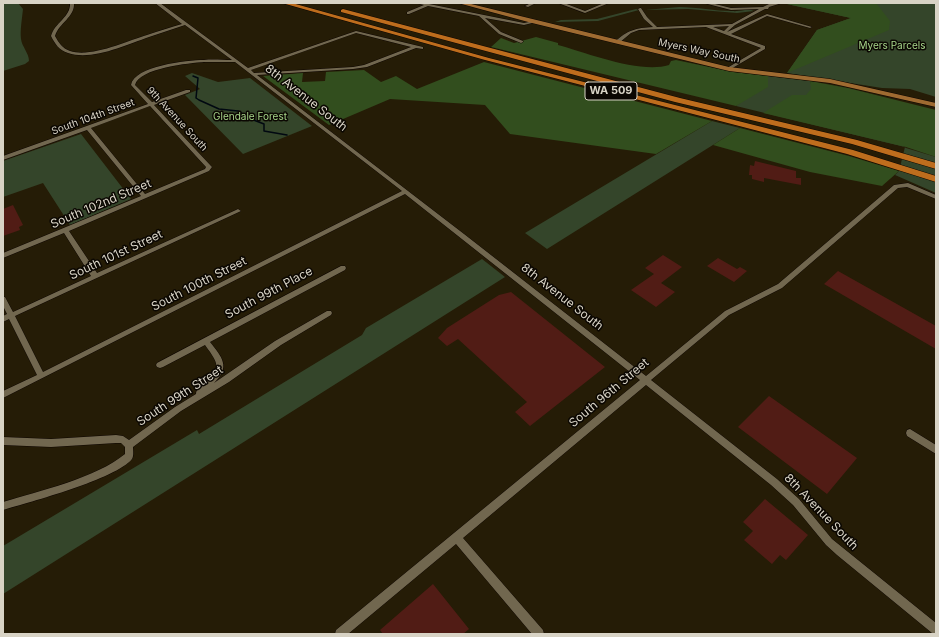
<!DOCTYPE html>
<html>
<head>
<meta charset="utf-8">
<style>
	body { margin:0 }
	#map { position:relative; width:939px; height:637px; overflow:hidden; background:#251c06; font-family:Inter,sans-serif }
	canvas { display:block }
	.frame { position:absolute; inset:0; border:4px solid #d8d3c5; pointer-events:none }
</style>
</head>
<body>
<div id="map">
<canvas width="939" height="637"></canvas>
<div class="frame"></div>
</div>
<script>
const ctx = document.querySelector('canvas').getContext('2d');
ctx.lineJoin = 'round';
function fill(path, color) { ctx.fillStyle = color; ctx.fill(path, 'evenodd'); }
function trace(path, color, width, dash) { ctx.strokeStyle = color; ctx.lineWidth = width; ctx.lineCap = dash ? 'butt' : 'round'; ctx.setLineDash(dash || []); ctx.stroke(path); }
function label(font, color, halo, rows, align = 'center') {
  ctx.font = font + ' Inter,sans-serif'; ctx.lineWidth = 3; ctx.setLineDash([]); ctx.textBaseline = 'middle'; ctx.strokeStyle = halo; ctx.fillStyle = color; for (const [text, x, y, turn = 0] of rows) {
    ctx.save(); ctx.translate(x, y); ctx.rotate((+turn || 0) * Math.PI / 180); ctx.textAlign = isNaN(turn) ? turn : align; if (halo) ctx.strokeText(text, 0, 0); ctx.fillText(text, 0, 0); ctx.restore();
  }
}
const green = new Path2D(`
	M3 3H18L23 9C22 19 20 30 21 39 22 47 29 53 29 61L25 64 3 71Z
	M789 3H936V97L910 89 882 88 787 73 817 30 851 18 787 4Z
	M679 7C697 7 715 11 732 11 740 12 747 8 754 11L737 13 688 9 645 10Z
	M636 9 639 10 598 21 555 22 561 20 597 19Z
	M192 73 218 82 250 78 312 126 243 154 185 95 200 89 185 76Z
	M768 76 810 81 811 84 906 148 936 157V193L895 175 899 171 905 147 736 106 767 80Z
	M712 121 740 128 547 249 525 233Z
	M81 134 131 199 70 225 43 183 3 197V161Z
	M482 259 505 277 3 594V546L197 430 199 434 362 335 366 328Z`);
const forest = new Path2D(`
	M789 3H876L890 21 889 30 787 73 817 30 851 18 787 4Z
	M536 37 558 43V45C587 53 640 74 669 65L671 61 676 60 733 72 768 76V87L736 106 491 47 501 38 514 43Z
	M484 62 712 121 656 154 510 134 485 105 390 99 329 125 263 76 303 73 302 82 325 81 326 72 364 70 381 82 396 76 417 89Z
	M810 81 848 88 936 110V157L906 147 763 113 792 95H806L811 89Z
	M740 128 849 156 899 171 882 186 810 172 713 145Z`);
const stream = new Path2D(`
	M193 76 198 78 196 98 199 100 219 109 238 111 251 119 264 124V131L287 135`);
const building = new Path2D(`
	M755 161 796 171V178H801V185L764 178V182L752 179V175H749L750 165 754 166Z
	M13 205 23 225 19 227 20 230 3 236V209Z
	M663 255 682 267 661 283 675 292 656 307 631 290 654 274 645 268Z
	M718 258 737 269 740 267 747 271 734 282 707 266Z
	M838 271 936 326V349L824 284Z
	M511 292 605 367 530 426 515 412 527 402 458 339 447 346 438 338 447 328 499 295Z
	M769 396 857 458 827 494 738 427Z
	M765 499 808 535 786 560 780 555 772 564 744 540 753 531 743 522Z
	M433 584 469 629 463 634H383L380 630Z`);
const minor = new Path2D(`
	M70 3H74C75 17 59 23 55 36 59 43 62 48 70 51 91 58 127 41 147 35 159 31 171 27 182 24L155 3H160L248 68 356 31 423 47V49L416 48 367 67 353 69 257 75 464 234 646 376 725 311 778 284 894 185 908 183 936 195V199L907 187 898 188 782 288 729 315 651 380 777 479 799 499 832 539 936 623V634L932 633 837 555 826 545 793 505 771 485 646 385 463 538 543 630 544 634H532L456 544 348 634H335L336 630 640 380 405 194 3 398V391L37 375 9 319 3 322V316L7 314 3 306V297H5L13 312 91 276 64 233 3 258V253L141 196 87 130 3 160V156L148 104 131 85C134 66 187 60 204 60 213 59 222 60 232 60L185 25C173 29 161 33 149 37 126 45 92 61 68 53 59 50 55 44 51 36 54 23 71 17 70 3ZM356 33 411 47 364 65 353 67 254 73 251 70ZM204 62H235L402 191 43 372 15 316 241 211 238 209 236 210 97 273 69 231 209 171 212 167 211 166 154 105 190 92V90H186L152 102 135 85C139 68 190 63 204 62ZM150 106 206 167 205 169 145 194 91 128Z
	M416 3H424L524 23 534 21 536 22 524 25 485 18 501 32 523 41V42L521 43 499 34 479 16 428 6 409 14H407V12L424 5Z
	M531 3H536L528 7 525 6Z
	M558 3H564L585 11 604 3H609L585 13Z
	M704 3H711L731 8 763 7 771 3H782L769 7 768 9H765L735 25 727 32 767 14 812 27 810 28 767 16 731 34 765 46V49L729 70H727V68L761 48 706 27 639 30 631 33 619 43 615 42C627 30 636 28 653 27L644 19 638 9 640 8H641L647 17 657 27 732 24 759 9 731 10ZM729 26 724 31 713 27Z
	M341 266H345L346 268 345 270 210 342C222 357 231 367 214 383L275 341 327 311H331L332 313 331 315 281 345 229 382 181 411 133 447C133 450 134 456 132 459 116 479 30 502 3 510V502C39 491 96 478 125 454V447L121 443H116L51 447 3 445V437L51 439 116 435 123 436 129 440 175 407 196 394C196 391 197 390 200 387 221 368 221 367 205 345L163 367 160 368 157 367 156 365 157 363Z
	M910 429 936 445V454L907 436 906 433 907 430Z`);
const major = new Path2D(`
	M458 3H467L729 67 830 79 936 103V107L830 83 729 71 532 23Z`);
const highway = new Path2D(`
	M282 3H292L489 58 853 150 936 176V182L847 154 485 60Z
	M343 9 680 98 857 140 936 163V169L852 144 675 102 341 12V10Z`);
const farParknames = [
	["Myers Parcels",892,46],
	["Glendale Forest",250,117]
];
const farStreetnames = [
	["Myers Way South",699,51,12],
	["South 104th Street",93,117,-20],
	["9th Avenue South",177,119,47]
];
const shields = [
	[611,91,52]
];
const shieldNames = [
	["WA 509",611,91]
];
const streetNames = [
	["8th Avenue South",306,98,38],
	["South 102nd Street",101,204,-23],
	["South 101st Street",116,255,-25],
	["South 100th Street",199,284,-27],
	["South 99th Place",269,293,-28],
	["8th Avenue South",562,297,38],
	["South 96th Street",609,393,-40],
	["South 99th Street",180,396,-33],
	["8th Avenue South",821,512,46]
];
fill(green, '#34452a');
fill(forest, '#324e1e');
trace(stream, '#000811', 1.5);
fill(building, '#511c15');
trace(minor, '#0e0600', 1);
trace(major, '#0e0600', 1);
trace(highway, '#0e0600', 1);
fill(minor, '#71674f');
fill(major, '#9f6b31');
fill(highway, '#be6d1d');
label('10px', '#a6d489', '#0b0702', farParknames);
label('10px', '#d8d3c5', '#0b0702', farStreetnames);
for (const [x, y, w] of shields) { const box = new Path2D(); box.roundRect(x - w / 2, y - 9, w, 18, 3); ctx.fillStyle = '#0b0702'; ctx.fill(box); trace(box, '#d8d3c5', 1); }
label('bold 11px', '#d8d3c5', null, shieldNames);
label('12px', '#d8d3c5', '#0b0702', streetNames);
</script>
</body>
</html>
